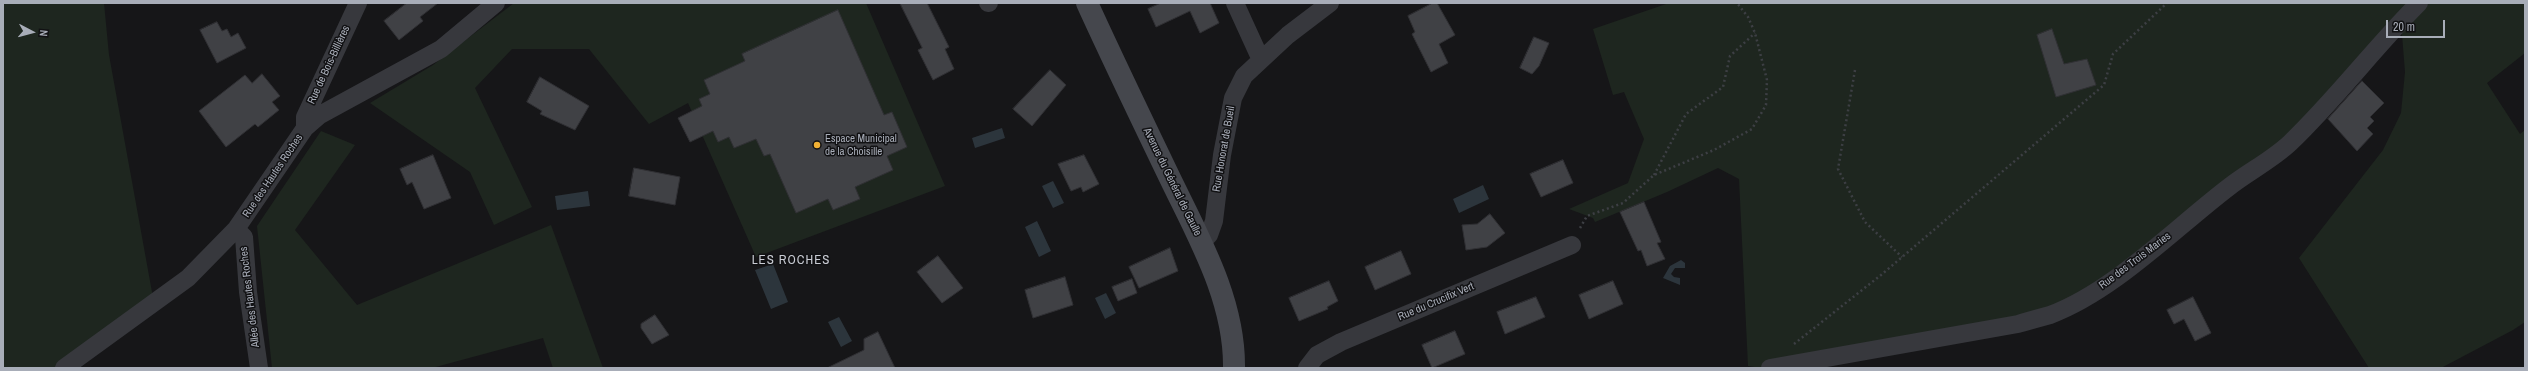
<!DOCTYPE html>
<html>
<head>
<meta charset="utf-8">
<style>
	body { margin:0 }
	#map { position:relative; width:2528px; height:371px; overflow:hidden; background:#161618; font-family:"Archivo Narrow",sans-serif }
	canvas { display:block }
	.frame { position:absolute; inset:0; border:4px solid #a8adb8; pointer-events:none }
	.north { position:absolute; left:12px; top:12px; width:40px; height:40px; -webkit-text-stroke:3px #111113; paint-order:stroke; rotate:96deg; font-size:11px; font-weight:700; line-height:16px; text-align:center; color:#a8adb8 }
	.north::after { content:''; display:block; margin:auto; width:14px; height:18px; background:#a8adb8; clip-path:polygon(50% 0,100% 100%,50% 72%,0 100%) }
	.scale { position:absolute; left:2386px; top:20px; width:59px; height:18px; box-sizing:border-box; border:2px solid #a8adb8; border-top:0; padding-left:5px; font-size:12px; line-height:14px; white-space:nowrap; color:#a8adb8; -webkit-text-stroke:3px #111113; paint-order:stroke }
</style>
</head>
<body>
<div id="map">
<canvas width="2528" height="371"></canvas>
<div class="frame"></div>
<div class="north">N</div>
<div class="scale">20 m</div>
</div>
<script>
const ctx = document.querySelector('canvas').getContext('2d');
ctx.lineJoin = 'round';
function fill(path, color) { ctx.fillStyle = color; ctx.fill(path, 'evenodd'); }
function trace(path, color, width, dash) { ctx.strokeStyle = color; ctx.lineWidth = width; ctx.lineCap = dash ? 'butt' : 'round'; ctx.setLineDash(dash || []); ctx.stroke(path); }
function label(font, color, halo, rows, align = 'center') {
  ctx.font = font + ' "Archivo Narrow",sans-serif'; ctx.lineWidth = 3; ctx.setLineDash([]); ctx.textBaseline = 'middle'; ctx.strokeStyle = halo; ctx.fillStyle = color; for (const [text, x, y, turn = 0] of rows) {
    ctx.save(); ctx.translate(x, y); ctx.rotate((+turn || 0) * Math.PI / 180); ctx.textAlign = isNaN(turn) ? turn : align; if (halo) ctx.strokeText(text, 0, 0); ctx.fillText(text, 0, 0); ctx.restore();
  }
}
const green = new Path2D(`
	M3 3H104L109 55 154 303 65 368H3Z
	M514 3H866L945 186 756 257 688 103 649 124 589 49H512L475 88 532 207 494 225 470 172 370 103 433 65Z
	M1669 3H2525V53L2487 83 2520 134 2525 130V322L2513 330 2441 368H2369L2299 258 2383 150 2401 113 2405 72 2401 22 2289 144 2092 293 1987 326 1761 368 1748 366 1739 179 1718 168 1667 192 1595 222 1593 218 1569 209 1628 183 1644 139 1624 92 1613 95 1593 29Z
	M321 131 355 145 295 230 357 305 551 225 603 368H553L543 338 432 368H272L257 226Z`);
const water = new Path2D(`
	M1002 128 1005 138 975 148 972 138Z
	M1053 181 1064 203 1053 208 1042 186Z
	M1483 185 1489 199 1459 213 1453 199Z
	M588 191 590 206 557 210 555 196Z
	M1037 221 1051 251 1039 257 1025 227Z
	M1681 260 1685 263V268H1675L1671 274 1674 277 1680 278V285L1663 278 1670 266Z
	M773 264 788 302 771 309 755 270Z
	M1106 293 1116 313 1105 319 1095 298Z
	M839 317 852 341 841 347 828 322Z`);
const building = new Path2D(`
	M407 3H438L420 17 423 21 399 40 384 21Z
	M900 3H927L949 47 945 49 954 69 933 80 918 50 922 48Z
	M1161 3H1210L1219 23 1200 33 1190 11 1156 27 1148 9Z
	M1433 3H1437L1455 35 1439 44 1448 63 1431 72 1412 34 1415 32 1408 16Z
	M838 10 884 115 892 112 907 147 887 156 893 170 855 187 860 199 833 210 828 199 796 213 770 154 764 156 756 139 734 148 729 137 718 142 713 131 690 142 678 118 702 106 699 99 710 94 704 80 745 61 742 54Z
	M217 22 222 31 227 29 231 37 238 33 246 48 217 63 200 30Z
	M2052 29 2064 64 2087 59 2096 85 2056 97 2037 35Z
	M1534 37 1549 43 1539 66 1532 74 1520 68Z
	M1050 70 1066 85 1032 126 1013 109Z
	M262 74 280 96 272 102 279 110 258 127 255 124 226 147 199 111 245 75 252 83Z
	M540 77 589 106 575 130 540 114 542 111 527 102Z
	M2362 81 2384 103 2370 117 2374 121 2367 128 2373 134 2357 151 2328 119Z
	M433 155 451 198 424 209 412 182 407 185 400 169Z
	M1084 155 1099 184 1083 192 1081 187 1071 191 1058 164Z
	M1563 160 1573 183 1541 197 1530 174Z
	M634 168 680 177 675 205 629 196Z
	M1644 202 1661 242 1657 243 1665 259 1647 266 1641 250 1638 251 1620 212Z
	M1490 214 1505 233 1487 247 1466 250 1462 225 1477 224Z
	M1170 248 1178 271 1139 288 1129 267Z
	M1401 251 1411 274 1375 290 1365 267Z
	M938 256 963 288 942 303 917 272Z
	M1065 277 1073 305 1033 318 1025 290Z
	M1132 279 1137 293 1118 301 1112 287Z
	M1329 281 1338 301 1327 307 1328 309 1299 321 1289 298Z
	M1613 281 1623 304 1589 319 1579 295Z
	M1536 297 1545 317 1505 334 1497 312Z
	M2193 297 2211 333 2195 341 2184 319 2174 324 2167 310Z
	M655 315 669 335 652 344 641 328V324Z
	M1455 331 1465 354 1432 368 1422 345Z
	M878 332 895 368H827L864 350V339Z`);
const path = new Path2D(`
	M1855 70 1838 169 1865 222 1902 257
	M1654 175 1686 114 1723 87 1730 56 1755 33
	M1580 228 1587 216 1623 203 1654 175 1714 150 1752 129 1766 105 1767 80 1755 33 1748 17 1737 3
	M1794 344 1881 275 2104 85 2113 54 2167 3`);
const street = new Path2D(`
	M988 3H989
	M1235 3 1261 60
	M305 128V117L358 3
	M236 229 244 237 248 292 259 368
	M1201 243 1209 235 1214 221 1222 155 1233 98 1244 76 1288 35 1330 3
	M64 368 188 278 236 229 305 128 320 115 441 49 496 3
	M1307 368 1317 355 1341 342 1572 245
	M1770 368 2018 324C2028 321 2039 318 2050 315 2114 291 2174 229 2229 187 2248 172 2272 160 2290 143 2336 99 2374 48 2419 3`);
const secondary = new Path2D(`
	M1087 3C1113 60 1140 116 1167 172 1196 233 1235 298 1234 368`);
const markers = [
	[817,145,4,"#f2b134"]
];
const streetNames = [
	["Rue de Bois-Billières",329,65,-65],
	["Rue Honorat de Bueil",1224,149,-80],
	["Rue des Hautes Roches",273,176,-56],
	["Avenue du Général de Gaulle",1172,182,64],
	["Rue des Trois Maries",2135,261,-37],
	["Allée des Hautes Roches",250,297,-97],
	["Rue du Crucifix Vert",1436,302,-23]
];
const poiNames = [
	["Espace Municipal",825,139],
	["de la Choisille",825,152]
];
const quarterNames = [
	["LES ROCHES",791,261]
];
fill(green, '#1e261f');
fill(water, '#2c353c');
fill(building, '#404145');
trace(building, '#303034', 1);
trace(path, '#3d3f44', 2.5, [2, 3]);
trace(street, '#37383d', 18);
trace(secondary, '#45474d', 22);
for (const [x, y, r, color] of markers) { const dot = new Path2D(); dot.arc(x, y, r, 0, 2 * Math.PI); ctx.fillStyle = color; ctx.fill(dot); trace(dot, '#111113', 1.5); }
label('11px', '#a8adb8', '#111113', streetNames);
label('11px', '#a8adb8', '#111113', poiNames, 'left');
ctx.letterSpacing = '1px';
label('13px', '#c9ccd4', '#111113', quarterNames);
ctx.letterSpacing = '0px';
</script>
</body>
</html>
